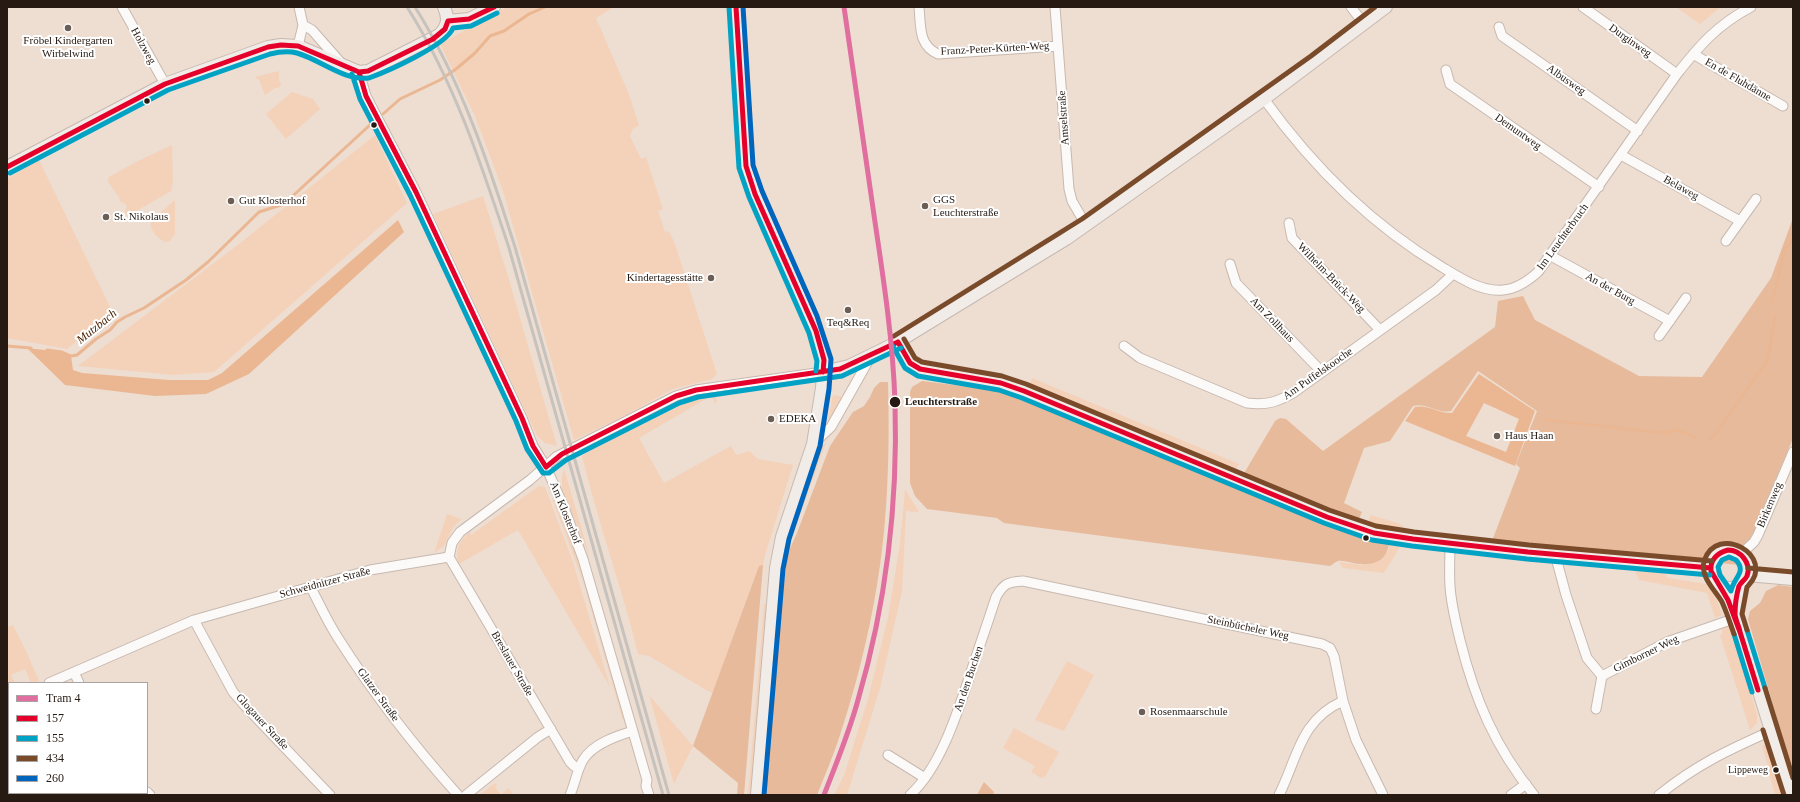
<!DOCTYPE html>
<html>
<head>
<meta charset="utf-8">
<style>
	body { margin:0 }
	#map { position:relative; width:1800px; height:802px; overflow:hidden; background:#eeddd1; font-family:Georgia,serif }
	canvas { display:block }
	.frame { position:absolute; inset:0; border:8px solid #261a12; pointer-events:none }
	.legend { position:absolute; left:8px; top:682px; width:140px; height:112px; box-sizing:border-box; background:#fff; border:1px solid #a8a3a0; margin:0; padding:5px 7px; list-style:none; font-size:12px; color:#261a12 }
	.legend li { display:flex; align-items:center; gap:8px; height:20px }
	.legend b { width:20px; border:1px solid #a8a3a0 }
</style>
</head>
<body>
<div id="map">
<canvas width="1800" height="802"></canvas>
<div class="frame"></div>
<ul class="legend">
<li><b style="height:5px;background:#e06e9f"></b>Tram 4</li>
<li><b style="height:5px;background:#e4002b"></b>157</li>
<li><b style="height:5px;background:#02a2c5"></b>155</li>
<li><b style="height:5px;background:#7a4b2a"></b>434</li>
<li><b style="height:5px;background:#0065bd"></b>260</li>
</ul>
</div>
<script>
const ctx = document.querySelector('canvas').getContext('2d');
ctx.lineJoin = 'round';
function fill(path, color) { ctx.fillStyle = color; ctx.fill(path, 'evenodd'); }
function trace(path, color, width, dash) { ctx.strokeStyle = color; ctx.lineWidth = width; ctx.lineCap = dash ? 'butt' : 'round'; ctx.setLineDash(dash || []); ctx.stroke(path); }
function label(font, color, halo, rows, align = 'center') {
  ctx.font = font + ' Georgia,serif'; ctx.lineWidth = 4; ctx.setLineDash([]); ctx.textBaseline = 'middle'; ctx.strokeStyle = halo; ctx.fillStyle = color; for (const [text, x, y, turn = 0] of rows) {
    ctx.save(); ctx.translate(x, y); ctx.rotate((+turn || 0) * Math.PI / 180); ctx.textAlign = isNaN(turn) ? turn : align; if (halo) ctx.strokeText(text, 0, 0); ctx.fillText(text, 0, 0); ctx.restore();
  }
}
const green = new Path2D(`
	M507 7H614L596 18 628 92 639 125 633 129 630 136 641 159 646 157 663 209 658 211 665 232 669 231 675 244 717 374 712 379 673 389 620 418 574 440 503 191 475 116 440 44Z
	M1676 7H1721L1700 24Z
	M279 71V81L281 84 280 87 275 88 265 95 259 80 255 77Z
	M292 92 313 99 320 109 286 139 266 114Z
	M375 135 407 203 214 372 174 375 78 366 239 244Z
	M172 145 173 182 171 191 128 216 125 212 127 206 124 203 120 202 119 197 108 182 109 177 138 161Z
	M39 160 113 313 67 349 7 338V179Z
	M483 196 507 273 557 446 545 443 537 436 433 214Z
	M175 200V234L170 241 165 242C157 238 149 230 151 221Z
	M1032 378 1239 464 1233 473 1040 393V390L1029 385Z
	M715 395 717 400 716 404 711 396 639 438 664 483 731 446 736 455 749 451 758 459 793 465 765 555 763 565 759 567 713 694 649 656 638 654C622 587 598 523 582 456 622 429 667 403 715 395Z
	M833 395 844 397 829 421 828 420Z
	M827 440 794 531 784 553C793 519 807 470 827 440Z
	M564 469 590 557 562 489V474Z
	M539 486 545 487 573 562 610 687 518 530 459 564 458 563C455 549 459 541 470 532L471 535Z
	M905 489 919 512 906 511 902 591 880 688 847 795H834L844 775 868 699 888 617 900 544Z
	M552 498 556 500 580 560 624 717 623 721 583 582Z
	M447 514 461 519 453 528 444 546 434 553Z
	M1370 515 1398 523 1406 528 1369 523Z
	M1389 543 1401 545 1384 573 1343 568 1339 562 1361 565 1388 552Z
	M1634 569 1662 571 1668 578 1712 585 1722 615 1715 618 1707 593 1639 580Z
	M764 604 768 605 751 795H748Z
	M1727 622 1732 626 1757 715V723L1750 730 1720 635 1723 633 1720 624Z
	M13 625 27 653 39 681 31 683 25 669 11 675 15 683H9V693L7 694V627Z
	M1067 661 1094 675 1064 731 1035 720Z
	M649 695 693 746 674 784Z
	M1014 728 1059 752 1045 777 1041 778 1031 772 1035 766 1003 748Z
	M1762 745 1766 746 1769 749 1773 762 1772 763 1783 795H1775Z
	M495 783 497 785 495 787 501 795 508 788 514 795H480Z`);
const forest = new Path2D(`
	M1793 218V438L1740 565 1492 541 1520 468 1516 464 1537 411 1478 371 1451 411C1437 414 1427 402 1413 406L1390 441 1364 448 1344 503 1362 512 1358 521 1243 475 1275 421 1280 418 1286 419 1323 451 1495 327 1498 301 1523 296 1535 320 1639 376 1702 377 1771 278Z
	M922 381 970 387 976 385 1003 391 1327 525 1370 540 1389 543C1387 560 1376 565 1360 564 1353 564 1345 560 1338 561 1335 562 1332 565 1330 566L1004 523 997 518 927 509 915 496 910 483V392L912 387Z
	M880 382H888C889 423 889 465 886 506 881 586 863 666 838 741 832 759 824 777 817 795H764L787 555 797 533 830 446 853 412 864 406 870 397 874 388Z
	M763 565 744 795H737L738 783 693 746 759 566Z
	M1778 585 1793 587V767L1789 760 1748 619 1750 611 1760 603 1766 591Z
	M984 782 994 792 993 795H977Z`);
const water = new Path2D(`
	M398 220 404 232 249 374 206 394 155 396 65 385 27 348 62 352 71 356 73 370 82 373 169 380H208L222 373Z
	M1479 374 1535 411 1515 466 1405 421 1415 407C1428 404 1439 414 1452 413ZM1484 403 1519 419 1506 452 1466 436Z`);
const stream = new Path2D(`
	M383 114 400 99 440 80 456 69 475 53 490 36 504 31 529 14 545 7
	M1772 302 1785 249 1793 239
	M7 346 31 348
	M47 350 62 352 71 356 77 355 96 339 110 330 117 322 125 317 144 308 186 280 208 262 259 212 284 204 371 124
	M1547 420 1663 433 1677 430 1695 437
	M1710 438 1713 437 1768 360 1775 316`);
const street = new Path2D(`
	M122 7 165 84
	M919 7C921 26 918 45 938 54L1058 46
	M1055 7 1069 189 1072 201 1086 225
	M1351 7 1364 24
	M1583 7 1677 74
	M303 25 312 30 341 63
	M1499 27 1502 36 1638 131
	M298 46 303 25 299 7
	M1693 54 1783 106
	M1446 70 1450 84 1599 187
	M359 72 366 96 416 192 522 418 533 446 546 467 563 505 583 559 647 780 646 786 649 795
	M1264 99C1313 167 1370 224 1442 267 1460 278 1481 292 1503 290 1517 289 1528 281 1538 272L1677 74C1700 45 1717 25 1751 7
	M1621 155 1740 221
	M1289 223 1292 238 1380 330
	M1726 241 1756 199
	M1551 256 1670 321
	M1230 264 1236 283 1322 372
	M1659 336 1686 298
	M1124 346 1140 358 1247 403C1267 405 1275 403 1293 393L1436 290 1453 274
	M813 444 831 427 871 356
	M1450 544C1450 558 1449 572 1450 586 1451 604 1456 623 1460 640 1475 700 1495 747 1534 795
	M1555 554 1566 595 1587 658 1602 676 1596 709
	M1741 554 1754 542 1758 535 1793 452
	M449 557 452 543 460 532 530 480 556 457 676 396 696 390 823 372
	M449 557 570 762 574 766 579 768
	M310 586C319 603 327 621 338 638 373 693 414 746 458 795
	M194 620 233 692 245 706 330 795
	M74 672 79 683
	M1602 676 1667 642 1736 618
	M49 683 194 620 370 570 449 557
	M7 702 9 701
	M888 755 925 778
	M147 792 150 795
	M466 795 538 737 551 729
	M570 795C575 784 577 770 583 760 593 744 616 736 633 731
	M910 795C939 769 956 717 968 681 977 653 987 625 996 597 1004 583 1008 582 1023 581L1322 644 1330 648 1334 656 1343 701 1356 740 1383 795
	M1279 795C1298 757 1300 720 1343 701
	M1511 795 1526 784
	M1659 795C1696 765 1728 750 1771 731`);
const secondary = new Path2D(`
	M736 7 746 166 755 194 811 319 824 360 822 388 813 444 782 537 776 568 757 795
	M448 21 469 19 494 7
	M7 167 165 84 268 47 281 45 298 46 359 72 368 71 439 35C448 26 449 19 444 7
	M898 342 910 363 920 369 1001 383 1024 391 1327 517 1374 533 1413 539 1528 552 1711 568
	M823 372 849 366 896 343 1066 239 1264 99 1386 7
	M1710 569a19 19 0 1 1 38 0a19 19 0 1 1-38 0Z
	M1747 575 1793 579
	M1721 586 1735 614 1791 795
	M1735 614 1740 584`);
const rail = new Path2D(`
	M407 7C454 81 482 166 509 248L663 795
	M415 7C461 80 489 165 515 247L669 795`);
const bus1 = new Path2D(`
	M736 7 746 166 755 194 816 331 824 360 823 372
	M359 72 366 96 416 192 522 418 533 446 546 467 562 454 676 396 696 390 840 369 898 342
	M7 167 165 84 268 47 281 45 298 46 359 72 368 71 433 39 445 29 448 21 469 19 494 7
	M898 342 910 363 920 369 1001 383 1024 391 1327 517 1374 533 1413 539 1528 552 1711 568
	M1728 550C1740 550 1752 563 1747 576 1745 580 1741 582 1739 586 1737 593 1735 606 1735 614 1735 619 1739 626 1740 632L1728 600 1711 571C1710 560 1717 553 1728 550Z
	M1740 632 1758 690
	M1740 632 1758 690`);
const bus2 = new Path2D(`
	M729 7 739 168 749 197 809 333 817 361 816 371
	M352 74 360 99 410 195 516 421 527 449 543 473H549L566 460 679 403 698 397 842 376 901 348
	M10 173 168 90 270 54C278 52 289 51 297 53 321 60 344 81 369 78 388 71 447 45 453 28L471 26 497 13
	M892 345 905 368 918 376 999 390 1022 398 1324 523 1372 540 1412 546 1527 559 1710 575
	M1729 557 1736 560C1747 572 1734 577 1731 591L1720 575 1718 567 1722 560Z
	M1747 630 1765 688
	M1734 634 1752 692`);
const bus3 = new Path2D(`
	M894 336 1082 219 1311 56 1375 7
	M904 339 915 358 922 362 1002 376 1026 384 1329 510 1376 526 1414 532 1529 545 1712 561
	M1748 568 1793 572
	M1747 587 1742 614 1747 630
	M1734 634C1730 623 1727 613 1722 602 1715 590 1700 577 1704 561 1717 522 1777 556 1748 586
	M1765 688 1793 778
	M1763 730 1784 795`);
const bus4 = new Path2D(`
	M743 7 753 165 762 191 817 316 831 359 829 389 820 446 789 539 783 569 764 795`);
const tram1 = new Path2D(`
	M824 795C836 764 849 733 858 700 886 604 898 502 895 402 893 342 884 282 875 222 865 150 854 79 844 7`);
const markers = [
	[68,28,4,"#6c5e55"],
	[147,101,3.5,"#261a12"],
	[374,125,3.5,"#261a12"],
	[231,201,4,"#6c5e55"],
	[925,206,4,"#6c5e55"],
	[106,217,4,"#6c5e55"],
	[711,278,4,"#6c5e55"],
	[848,310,4,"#6c5e55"],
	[895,402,6,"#261a12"],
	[771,419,4,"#6c5e55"],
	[1497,436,4,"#6c5e55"],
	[1366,538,3.5,"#261a12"],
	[1142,712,4,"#6c5e55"],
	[1776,770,3.5,"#261a12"]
];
const busNames = [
	["Lippeweg",1768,770]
];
const poiNames = [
	["Fröbel Kindergarten",68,41,"center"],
	["Wirbelwind",68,54,"center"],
	["GGS",933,200],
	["Leuchterstraße",933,213],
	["Gut Klosterhof",239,201],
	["St. Nikolaus",114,217],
	["Kindertagesstätte",703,278,"right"],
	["Teq&Req",848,323,"center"],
	["EDEKA",779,419],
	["Haus Haan",1505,436],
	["Rosenmaarschule",1150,712]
];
const streetNames = [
	["Durginweg",1630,41,35],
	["Holzweg",143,46,61],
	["Franz-Peter-Kürten-Weg",995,49,-3],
	["Albusweg",1566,80,35],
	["En de Fluhdänne",1738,80,30],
	["Amselstraße",1064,118,-94],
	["Demuntweg",1518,132,35],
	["Belaweg",1681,188,29],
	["Im Leuchterbruch",1563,237,-54],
	["Wilhelm-Brück-Weg",1331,278,46],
	["An der Burg",1610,289,29],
	["Am Zollhaus",1272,320,46],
	["Am Puffelskooche",1318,374,-35],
	["Birkenweg",1770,505,-67],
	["Am Klosterhof",565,513,68],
	["Schweidnitzer Straße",325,583,-15],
	["Steinbücheler Weg",1248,628,12],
	["Gimborner Weg",1646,654,-26],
	["Breslauer Straße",512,664,60],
	["An den Buchen",969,679,-71],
	["Glatzer Straße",378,695,54],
	["Glogauer Straße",262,722,47]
];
const stopNames = [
	["Leuchterstraße",905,402]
];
const waterNames = [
	["Mutzbach",97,327,-39]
];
fill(green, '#f4d2ba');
fill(forest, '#e6ba9b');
fill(water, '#eab792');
trace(stream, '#eab792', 3);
trace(street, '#c7b9b0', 11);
trace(secondary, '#c7b9b0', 14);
trace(street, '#fcfaf8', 9);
trace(secondary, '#f1ece8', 12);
trace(rail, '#c6c2be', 3);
trace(bus1, '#e4002b', 5);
trace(bus2, '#02a2c5', 5);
trace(bus3, '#7a4b2a', 5);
trace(bus4, '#0065bd', 5);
trace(tram1, '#e06e9f', 5);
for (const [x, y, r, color] of markers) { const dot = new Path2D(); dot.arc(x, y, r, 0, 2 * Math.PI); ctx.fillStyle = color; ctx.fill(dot); trace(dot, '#fff', 1.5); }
label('10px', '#261a12', '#fff', busNames, 'right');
label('11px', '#261a12', '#fff', poiNames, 'left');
label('11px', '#261a12', '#fff', streetNames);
label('bold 11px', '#261a12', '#fff', stopNames, 'left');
label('italic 12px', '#4b2200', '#fff', waterNames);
</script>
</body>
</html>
